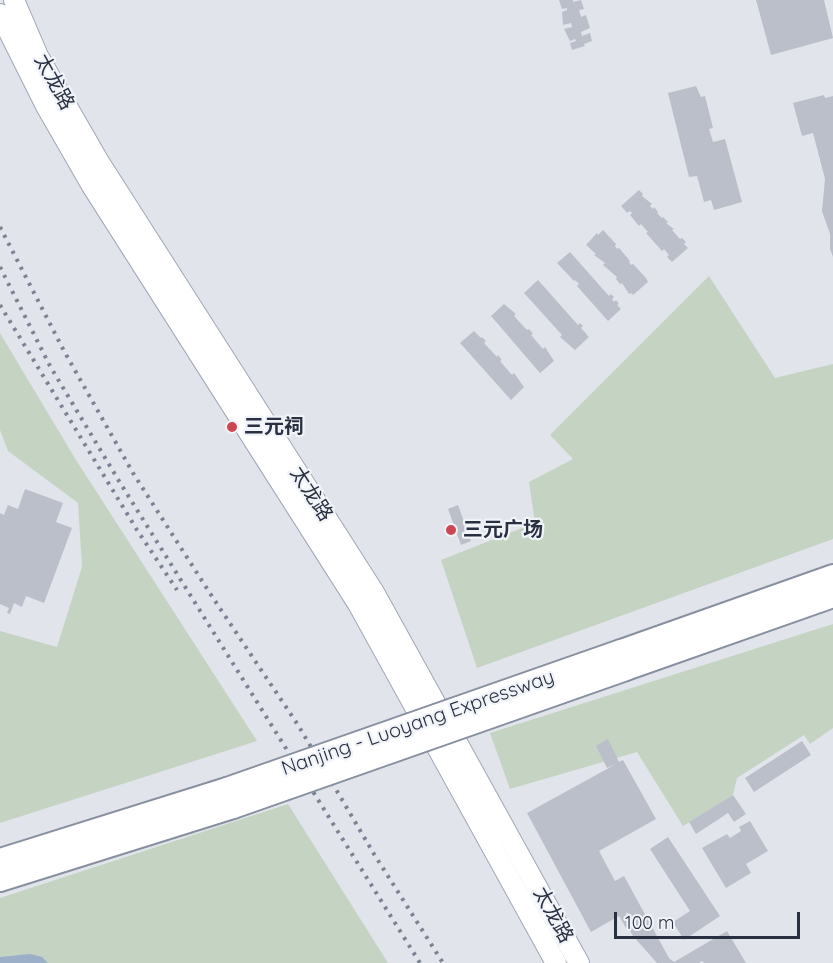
<!DOCTYPE html>
<html>
<head>
<meta charset="utf-8">
<style>
	body { margin:0 }
	#map { position:relative; width:833px; height:963px; overflow:hidden; background:#e1e4ea; font-family:Quicksand,sans-serif }
	canvas { display:block }
	.scale { position:absolute; left:614px; top:912px; width:186px; height:27px; box-sizing:border-box; border:3px solid #293041; border-top:0; padding-left:8px; font-size:18px; line-height:21px; white-space:nowrap; color:#293041; -webkit-text-stroke:4px #f0f3f7; paint-order:stroke }
</style>
</head>
<body>
<div id="map">
<canvas width="833" height="963"></canvas>
<div class="scale">100 m</div>
</div>
<script>
const ctx = document.querySelector('canvas').getContext('2d');
ctx.lineJoin = 'round';
function fill(path, color) { ctx.fillStyle = color; ctx.fill(path, 'evenodd'); }
function trace(path, color, width, dash) { ctx.strokeStyle = color; ctx.lineWidth = width; ctx.lineCap = dash ? 'butt' : 'round'; ctx.setLineDash(dash || []); ctx.stroke(path); }
function label(font, color, halo, rows, align = 'center') {
  ctx.font = font + ' Quicksand,"Noto Sans SC",sans-serif'; ctx.lineWidth = 4.5; ctx.setLineDash([]); ctx.textBaseline = 'middle'; ctx.strokeStyle = halo; ctx.fillStyle = color; for (const [text, x, y, turn = 0] of rows) {
    ctx.save(); ctx.translate(x, y); ctx.rotate((+turn || 0) * Math.PI / 180); ctx.textAlign = isNaN(turn) ? turn : align; if (halo) ctx.strokeText(text, 0, 0); ctx.fillText(text, 0, 0); ctx.restore();
  }
}
const green = new Path2D(`
	M709 276 775 378 833 364V539L477 668 441 560 535 523 529 482 573 459 550 435Z
	M0 333 76 460 257 741 0 823V631L57 647 82 567 78 503 8 451 0 430Z
	M833 624V728L810 744 804 735 737 778 733 795 683 826 637 752 510 789 490 733Z
	M288 804 388 963H0V898Z`);
const water = new Path2D(`
	M30 954 42 957 48 963H0V957Z`);
const building = new Path2D(`
	M559 0H573V2L581 0 584 9 579 10 581 17 586 15 590 28 581 32 582 36 590 33 592 41 584 44 585 46 572 50 570 43 576 41 575 39 570 41 564 29 572 27 571 23 563 25 562 12 567 10V8L562 9Z
	M756 0H824L833 38 771 55Z
	M696 86 701 97 705 96 713 128 709 129 713 142 725 139 742 202 714 210 711 200 704 202 697 176 689 177 668 93Z
	M824 95 825 98 833 96V257L830 249V234L822 211 825 179 813 133 802 136 793 103Z
	M639 190 643 194 642 196 652 204 650 206 653 209 654 207 658 212 657 213 662 218 663 217 668 222 666 223 674 229 672 230 680 239 682 238 686 242 684 244 688 248 672 262 667 257 669 255 664 249 662 251 646 233 648 232 641 224 639 226 630 215 632 213 630 211 627 213 621 206Z
	M603 230 616 244 615 246 617 249 619 248 630 261 629 262 631 265 633 264 646 278 648 282 633 295 631 293 629 294 622 283 620 284 616 279 617 277 603 265 605 263 594 255 596 254 586 245 597 233 598 235Z
	M570 252 609 296 611 294 614 297 612 299 614 302 616 300 619 304 617 305 621 309 608 321 577 286 579 284 575 280 574 281 557 263Z
	M538 280 578 325 580 323 583 326 581 328 589 337 575 350 560 337 562 335 524 293Z
	M504 304 516 314 514 316 527 330 529 329 533 334 531 335 543 349 545 347 554 361 540 373 491 316Z
	M474 331 481 338 482 337 486 341 484 343 497 357 498 355 502 360 500 361 512 375 514 373 524 387 511 400 460 343Z
	M25 489 63 503 56 522 72 528 44 603 26 596 22 607 14 603 10 614 7 613 9 608 0 604V513L4 515 8 505 18 509Z
	M458 505 471 541 461 545 448 509Z
	M608 739 619 762 623 760 656 819 599 851 615 881 624 876 669 958 674 962 727 931 746 963H704L702 961 699 963H657L633 936 628 927 626 928 619 916 591 932 527 813 616 764 607 768 596 746Z
	M802 741 811 755 754 792 745 778Z
	M733 795 746 814 734 822 728 813 696 834 689 822Z
	M750 821 768 851 746 864 751 873 726 888 702 848 727 834 730 838 741 831 739 827Z
	M668 837 720 916 684 940 673 922 690 911 650 849Z`);
const major = new Path2D(`
	M14 0 38 56 99 162 375 594 579 963
	M0 14 46 106 92 186 358 604 556 963`);
const highway = new Path2D(`
	M621 651 833 576
	M626 669 833 596
	M0 860 227 789
	M0 880 233 807`);
const rail = new Path2D(`
	M0 227 64 351 133 473 213 598 298 725 374 854 443 963
	M0 267 50 366 119 481 420 963
	M0 305 137 530 177 590`);
const highwayBridge = new Path2D(`
	M227 789 621 651
	M233 807 626 669`);
const markers = [
	[232,427,6,"#cd4752"],
	[451,530,6,"#cd4752"]
];
const streetNames = [
	["太龙路",54,82,61],
	["太龙路",311,494,57],
	["Nanjing - Luoyang Expressway",418,723,-19],
	["太龙路",553,915,61]
];
const poiNames = [
	["三元祠",244,427],
	["三元广场",463,530]
];
fill(green, '#c5d3c2');
fill(water, '#9cafc9');
fill(building, '#bbbfc9');
trace(major, '#a0a7b5', 22);
trace(highway, '#8890a0', 26);
trace(major, '#fff', 20);
trace(highway, '#fff', 22);
trace(rail, '#7a8293', 4, [3, 6]);
trace(highwayBridge, '#8890a0', 26, []);
trace(highwayBridge, '#fff', 22);
for (const [x, y, r, color] of markers) { const dot = new Path2D(); dot.arc(x, y, r, 0, 2 * Math.PI); ctx.fillStyle = color; ctx.fill(dot); trace(dot, '#f0f3f7', 2); }
label('20px', '#293041', '#f0f3f7', streetNames);
label('bold 20px', '#293041', '#f0f3f7', poiNames, 'left');
</script>
</body>
</html>
